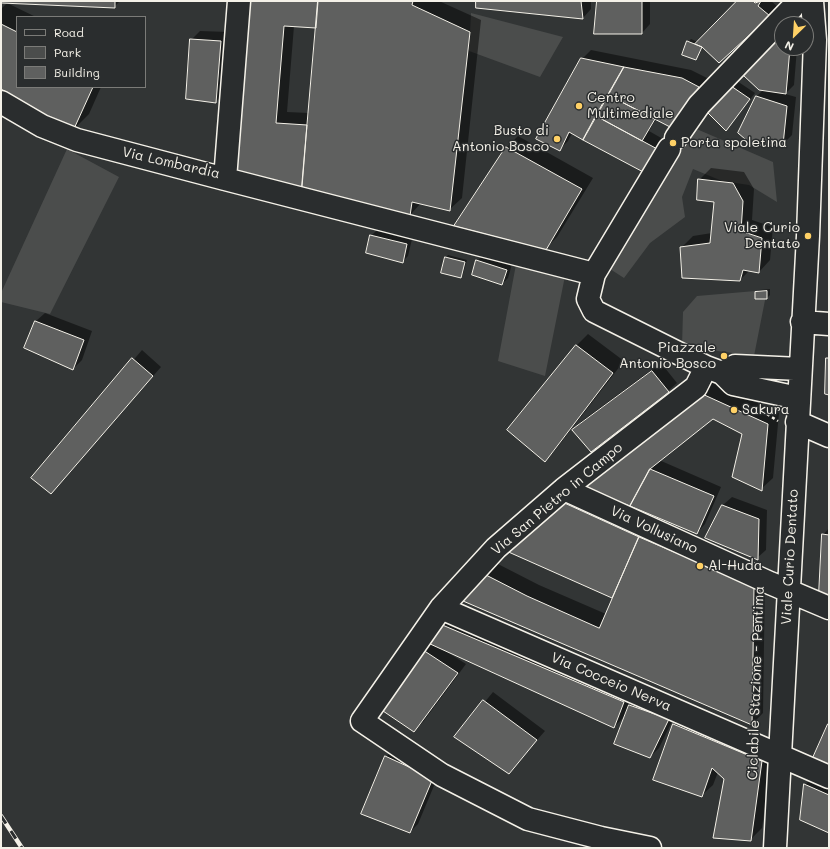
<!DOCTYPE html>
<html>
<head>
<meta charset="utf-8">
<style>
	body { margin:0 }
	#map { position:relative; width:830px; height:849px; overflow:hidden; background:#323535; font-family:Mali,sans-serif }
	canvas { display:block }
	.frame { position:absolute; inset:0; border:2px solid #f4f1e8; pointer-events:none }
	.legend { position:absolute; left:16px; top:16px; width:130px; height:72px; box-sizing:border-box; background:#2a2d2e; border:1px solid #7b7b78; margin:0; padding:5px 7px; list-style:none; font-size:12px; color:#f4f1e8 }
	.legend li { display:flex; align-items:center; gap:8px; height:20px }
	.legend b { width:20px; border:1px solid #7b7b78 }
	.north { position:absolute; left:774px; top:16px; width:40px; height:40px; box-sizing:border-box; background:#2a2d2e; border:1px solid #7b7b78; border-radius:50%; rotate:205deg; font-size:11px; font-weight:700; line-height:16px; text-align:center; color:#f4f1e8 }
	.north::after { content:''; display:block; margin:auto; width:14px; height:18px; background:#ffd166; clip-path:polygon(50% 0,100% 100%,50% 72%,0 100%) }
</style>
</head>
<body>
<div id="map">
<canvas width="830" height="849"></canvas>
<div class="frame"></div>
<ul class="legend">
<li><b style="height:5px;background:#2a2d2e"></b>Road</li>
<li><b style="height:11px;background:#4b4d4c"></b>Park</li>
<li><b style="height:11px;background:#5f605f"></b>Building</li>
</ul>
<div class="north">N</div>
</div>
<script>
const ctx = document.querySelector('canvas').getContext('2d');
ctx.lineJoin = 'round';
function fill(path, color) { ctx.fillStyle = color; ctx.fill(path, 'evenodd'); }
function trace(path, color, width, dash) { ctx.strokeStyle = color; ctx.lineWidth = width; ctx.lineCap = dash ? 'butt' : 'round'; ctx.setLineDash(dash || []); ctx.stroke(path); }
function label(font, color, halo, rows, align = 'center') {
  ctx.font = font + ' Mali,sans-serif'; ctx.lineWidth = 3; ctx.setLineDash([]); ctx.textBaseline = 'middle'; ctx.strokeStyle = halo; ctx.fillStyle = color; for (const [text, x, y, turn = 0] of rows) {
    ctx.save(); ctx.translate(x, y); ctx.rotate((+turn || 0) * Math.PI / 180); ctx.textAlign = isNaN(turn) ? turn : align; if (halo) ctx.strokeText(text, 0, 0); ctx.fillText(text, 0, 0); ctx.restore();
  }
}
const green = new Path2D(`
	M471 13 563 37 540 77 469 51Z
	M692 127 773 162 777 202 749 185 722 181 693 169 682 197 685 217 650 243 624 278 610 269 651 186Z
	M67 149 119 177 50 314 1 302V293Z
	M517 259 565 276 545 376 498 361Z
	M767 290 754 356 682 346 683 312 697 296Z`);
const shadow = new Path2D(`
	M2 1H120L114 7Z
	M249 1H439L481 20 462 198 450 209 421 203 410 215 302 186 236 172ZM294 26 317 28 309 113 287 112Z
	M477 1H591V9L583 18Z
	M598 1H650V24L642 33Z
	M739 1H771L778 7 719 62 703 47 696 59 688 42 691 39 698 42Z
	M7 3 36 17H17V87H101L89 114 73 130 1 87V9Z
	M200 31 229 32 224 93 216 102 191 40Z
	M782 33V48H797L794 85 785 94 796 97 792 135 783 144 756 97 763 90Z
	M591 50 691 70 707 78 681 118 656 119 649 131 663 139 669 130 688 140 679 154 666 146 656 164 572 133 568 141 560 149 582 59Z
	M737 81 755 93 731 124 707 111Z
	M518 136 593 178 557 237 545 249 455 225 507 147Z
	M711 168 744 172 754 189 752 220 773 227 770 260 759 272 750 270 740 280 681 248 693 236 712 233 715 201 699 180Z
	M377 230 412 239 408 256 403 261 371 236Z
	M448 255 467 260 463 274 461 277 446 258Z
	M483 255 512 264 508 278 502 284 477 261Z
	M770 289V295L767 298 756 292 759 290Z
	M45 313 92 331 82 360 73 369 36 321Z
	M588 334 624 361 556 449 545 461 508 430 577 345Z
	M142 350 161 367 51 493 33 477Z
	M661 363 677 383 668 391 573 430 582 421Z
	M712 382 779 413 773 478 761 489 743 433 713 418 659 460 721 487 705 524 697 533 595 477Z
	M572 490 765 575 763 713 752 724 465 600 498 564 539 585 606 614 614 597 506 549Z
	M732 497 767 510 766 550 757 558 723 505Z
	M829 528V597L823 535Z
	M452 613 635 691 629 706 638 697 677 711 659 748 650 757 627 714 614 727 447 652 466 664 423 722 414 730 424 650 431 643 441 625Z
	M493 692 545 731 509 772 456 737Z
	M685 714 773 749 762 828 750 840 725 779 718 772 713 785 701 796 674 725Z
	M394 748 441 769 418 824 410 832 386 757Z
	M813 776 829 783V832L805 785Z`);
const building = new Path2D(`
	M1 1H115V8L1 3Z
	M248 1H318L316 28 284 26 276 123 307 125 302 187 235 173Z
	M318 1H413L412 5 470 32 450 211 412 202 410 216 302 187Z
	M476 1H581L583 19 476 8Z
	M597 1H642V34H594Z
	M737 1H753L755 3 761 1 758 6 770 16 719 63 702 47 695 44Z
	M1 24 17 32V87H93L73 131 1 89Z
	M781 32 782 48H790L786 94 759 90 743 75Z
	M190 39 221 41 216 103 186 99Z
	M687 41 702 47 696 60 682 55Z
	M581 58 624 67 583 140 569 132 560 151 536 139Z
	M624 67 682 78 699 87 672 128 608 95Z
	M731 86 750 99 726 131 706 111Z
	M608 95 655 119 642 141 596 116Z
	M756 96 787 106 783 145H752L738 133Z
	M596 116 661 151 647 174 583 140Z
	M506 147 582 189 546 250 454 226Z
	M698 179 733 183 743 201 741 231 762 238 759 273 743 270 740 281 682 278 680 247 710 243 714 202 697 200Z
	M370 235 407 244 403 263 366 253Z
	M445 257 465 262 461 278 441 273Z
	M476 260 507 270 502 285 472 275Z
	M767 291V299H755V292Z
	M35 321 84 340 73 370 24 348Z
	M576 345 613 373 545 462 507 430Z
	M132 358 153 376 51 494 31 478Z
	M826 358H829V395L825 394Z
	M652 371 669 392 591 452 572 430Z
	M700 393 768 424 762 491 732 477 742 434 713 419 650 469 630 506 582 488Z
	M650 469 714 496 697 534 630 506Z
	M560 501 639 537 612 598 504 550Z
	M722 505 759 519 758 560 705 538Z
	M822 534 829 535V598L819 594Z
	M639 537 754 586 752 725 463 601 486 575 527 596 599 628Z
	M440 624 624 702 614 728 428 643Z
	M423 650 458 673 414 732 383 711Z
	M483 700 537 740 509 774 454 737Z
	M629 705 669 719 650 758 614 744Z
	M673 724 762 761 751 841 713 838 724 779 712 768 702 797 653 780Z
	M828 724H829V767L812 760Z
	M385 756 433 778 410 833 361 814Z
	M804 784 829 795V833L800 820Z`);
const path = new Path2D(`
	M767 414 778 421`);
const minor = new Path2D(`
	M1 102 42 126 77 140 225 179 239 1
	M676 138 699 105 792 8 795 1
	M669 149 594 274 588 299 594 311 706 367 722 373
	M225 179 594 274
	M802 322 829 324
	M798 398 733 384 722 373 735 366 800 369
	M797 422 829 436
	M564 489 770 583 829 608
	M441 608 829 777
	M650 848 601 838 528 819 442 775 362 721 441 608 496 548 564 489 696 387 706 367
	M775 848 808 236 815 40 812 1`);
const rail = new Path2D(`
	M1 816 22 848`);
const markers = [
	[579,106,4,"#ffd166"],
	[557,139,4,"#ffd166"],
	[673,143,4,"#ffd166"],
	[808,236,4,"#ffd166"],
	[724,356,4,"#ffd166"],
	[734,410,4,"#ffd166"],
	[700,566,4,"#ffd166"]
];
const poiNames = [
	["Centro",587,98],
	["Multimediale",587,114],
	["Busto di",549,131,"right"],
	["Antonio Bosco",549,147,"right"],
	["Porta spoletina",681,143],
	["Viale Curio",800,228,"right"],
	["Dentato",800,244,"right"],
	["Piazzale",716,348,"right"],
	["Antonio Bosco",716,364,"right"],
	["Sakura",742,410],
	["Al-Huda",708,566]
];
const streetNames = [
	["Via Lombardia",171,163,13],
	["Via San Pietro in Campo",557,499,-40],
	["Via Vollusiano",654,530,25],
	["Viale Curio Dentato",790,557,-87],
	["Via Cocceio Nerva",611,682,23],
	["Ciclabile Stazione - Pentima",756,683,-88]
];
fill(green, '#4b4d4c');
fill(shadow, '#0007');
fill(building, '#5f605f');
trace(building, '#f4f1e8', 1);
trace(minor, '#f4f1e8', 25);
trace(path, '#f4f1e8', 2.5, [3, 3]);
trace(minor, '#2a2d2e', 22);
trace(rail, '#f4f1e8', 4.5);
trace(rail, '#2a2d2e', 3, [9]);
for (const [x, y, r, color] of markers) { const dot = new Path2D(); dot.arc(x, y, r, 0, 2 * Math.PI); ctx.fillStyle = color; ctx.fill(dot); trace(dot, '#2a2d2e', 1.5); }
label('14px', '#f4f1e8', '#2a2d2e', poiNames, 'left');
label('14px', '#f4f1e8', '#2a2d2e', streetNames);
</script>
</body>
</html>
